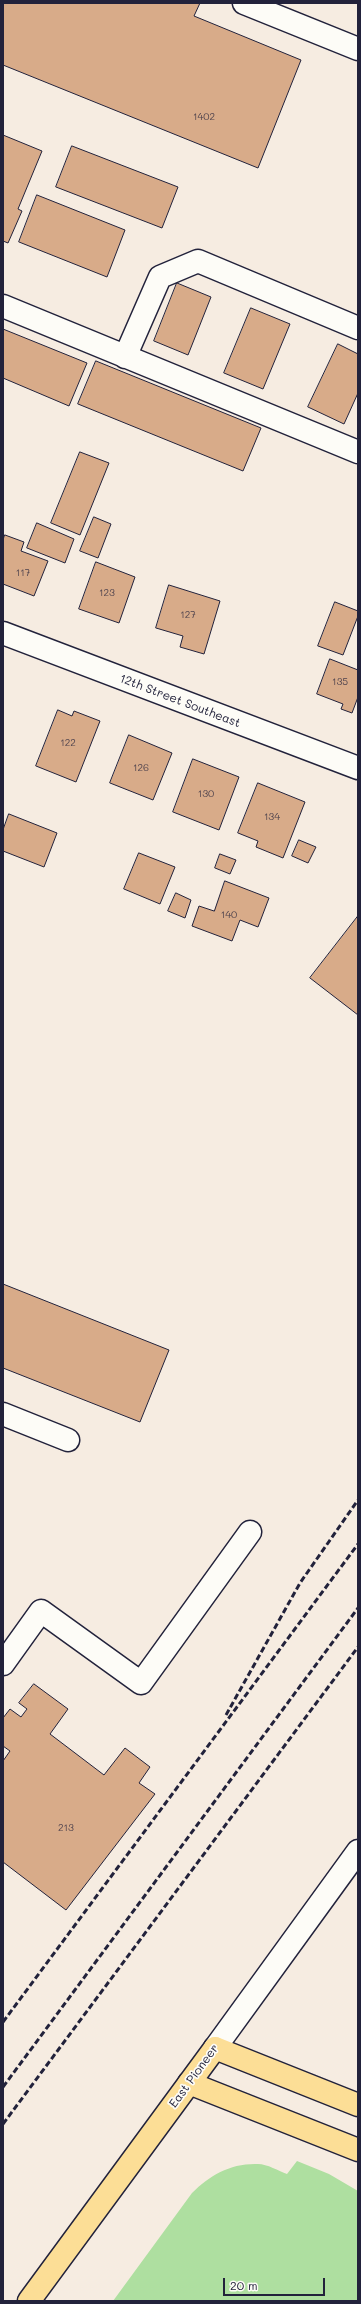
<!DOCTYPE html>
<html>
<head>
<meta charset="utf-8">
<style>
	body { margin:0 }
	#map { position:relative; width:361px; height:2304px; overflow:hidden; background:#f6ece1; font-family:Mali,sans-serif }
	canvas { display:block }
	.frame { position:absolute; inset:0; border:4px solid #22223b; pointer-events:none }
	.scale { position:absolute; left:223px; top:2278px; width:102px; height:18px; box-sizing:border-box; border:2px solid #22223b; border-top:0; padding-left:5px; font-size:12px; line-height:14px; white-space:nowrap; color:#22223b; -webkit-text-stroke:3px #fdfcf7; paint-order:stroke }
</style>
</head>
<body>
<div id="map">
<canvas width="361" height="2304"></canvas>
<div class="frame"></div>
<div class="scale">20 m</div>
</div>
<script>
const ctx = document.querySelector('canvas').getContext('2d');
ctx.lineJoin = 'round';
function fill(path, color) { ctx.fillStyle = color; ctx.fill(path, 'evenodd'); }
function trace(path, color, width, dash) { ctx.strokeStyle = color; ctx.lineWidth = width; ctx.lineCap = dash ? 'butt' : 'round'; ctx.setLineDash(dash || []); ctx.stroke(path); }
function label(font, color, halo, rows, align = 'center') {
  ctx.font = font + ' Mali,sans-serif'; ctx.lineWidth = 3.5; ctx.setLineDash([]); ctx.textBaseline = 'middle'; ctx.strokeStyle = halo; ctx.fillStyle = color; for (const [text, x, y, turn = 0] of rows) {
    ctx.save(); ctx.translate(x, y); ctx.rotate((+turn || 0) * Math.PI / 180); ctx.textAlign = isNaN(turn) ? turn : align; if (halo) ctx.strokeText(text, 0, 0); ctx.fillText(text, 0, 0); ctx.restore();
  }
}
const green = new Path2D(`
	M297 2161 329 2174 358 2191V2301H113L192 2193C210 2175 231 2163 258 2164 267 2164 279 2171 287 2174Z`);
const building = new Path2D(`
	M3 3H200L194 16 301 60 258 168 3 65Z
	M3 135 42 151 18 209 22 211 8 243 3 241Z
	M72 146 178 187 162 228 56 187Z
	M37 195 125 230 107 277 19 242Z
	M177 283 211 297 188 355 154 341Z
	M251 308 290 324 263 389 224 373Z
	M3 329 87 363 69 406 3 378Z
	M338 344 358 354V393L344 424 308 407Z
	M96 361 261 428 243 471 78 404Z
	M80 452 109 463 80 535 51 523Z
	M94 517 111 524 98 558 80 551Z
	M37 523 74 539 65 563 27 548Z
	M5 535 24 542 21 551 48 561 34 596 3 584V540Z
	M96 562 135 577 119 623 79 609Z
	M169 585 220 601 204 654 180 647 183 636 156 628Z
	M335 602 358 611V616L343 655 318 646Z
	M330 659 358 670V697L352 713 341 709 343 704 317 694Z
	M58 710 72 716 74 711 100 721 76 782 36 766Z
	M129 735 172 753 153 800 110 783Z
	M193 759 239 777 219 830 173 812Z
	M258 783 305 802 283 858 256 847 258 841 238 833Z
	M9 814 57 833 44 867 3 851V830Z
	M299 840 316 847 308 863 292 856Z
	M139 853 175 867 160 904 124 889Z
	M220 854 236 860 230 874 215 868Z
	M225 881 269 898 258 927 240 920 232 941 192 926 199 906 214 911Z
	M176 893 191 900 185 918 168 911Z
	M358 916V1015L310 978Z
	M3 1284 169 1350 140 1422 3 1368Z
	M34 1684 68 1709 50 1734 104 1775 125 1748 150 1767 139 1783 155 1794 66 1910 3 1862V1761L10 1751 3 1746V1718L10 1709 21 1717 27 1709 19 1703Z`);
const minor = new Path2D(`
	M244 3 358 49
	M3 306 358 452
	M125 357 160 277 198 261 358 328
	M3 633 358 768
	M3 1414 68 1440
	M3 1664 41 1611 141 1683 250 1532
	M215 2048 358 1851`);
const major = new Path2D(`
	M29 2301 215 2048`);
const highway = new Path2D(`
	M215 2048 358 2105
	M189 2083 358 2150`);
const rail = new Path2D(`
	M226 1715 300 1583 358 1500
	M3 2022 358 1544
	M3 2087 358 1608
	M3 2124 358 1647`);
const numberNames = [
	["1402",204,117],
	["117",23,573],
	["123",107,593],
	["127",188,615],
	["135",340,682],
	["122",68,743],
	["126",141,768],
	["130",206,794],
	["134",272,817],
	["140",229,915],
	["213",66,1828]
];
const streetNames = [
	["12th Street Southeast",180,701,21],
	["East Pioneer",194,2076,-54]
];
fill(green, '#aedfa0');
fill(building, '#d8ab89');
trace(building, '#22223b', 1);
trace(minor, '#22223b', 25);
trace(major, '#22223b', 25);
trace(highway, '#22223b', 25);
trace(minor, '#fdfcf7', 22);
trace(major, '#fcde96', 22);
trace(highway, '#fcde96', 22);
trace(rail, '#22223b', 3, [6, 3]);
label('10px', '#50444e', null, numberNames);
label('12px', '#22223b', '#fdfcf7', streetNames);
</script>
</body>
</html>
